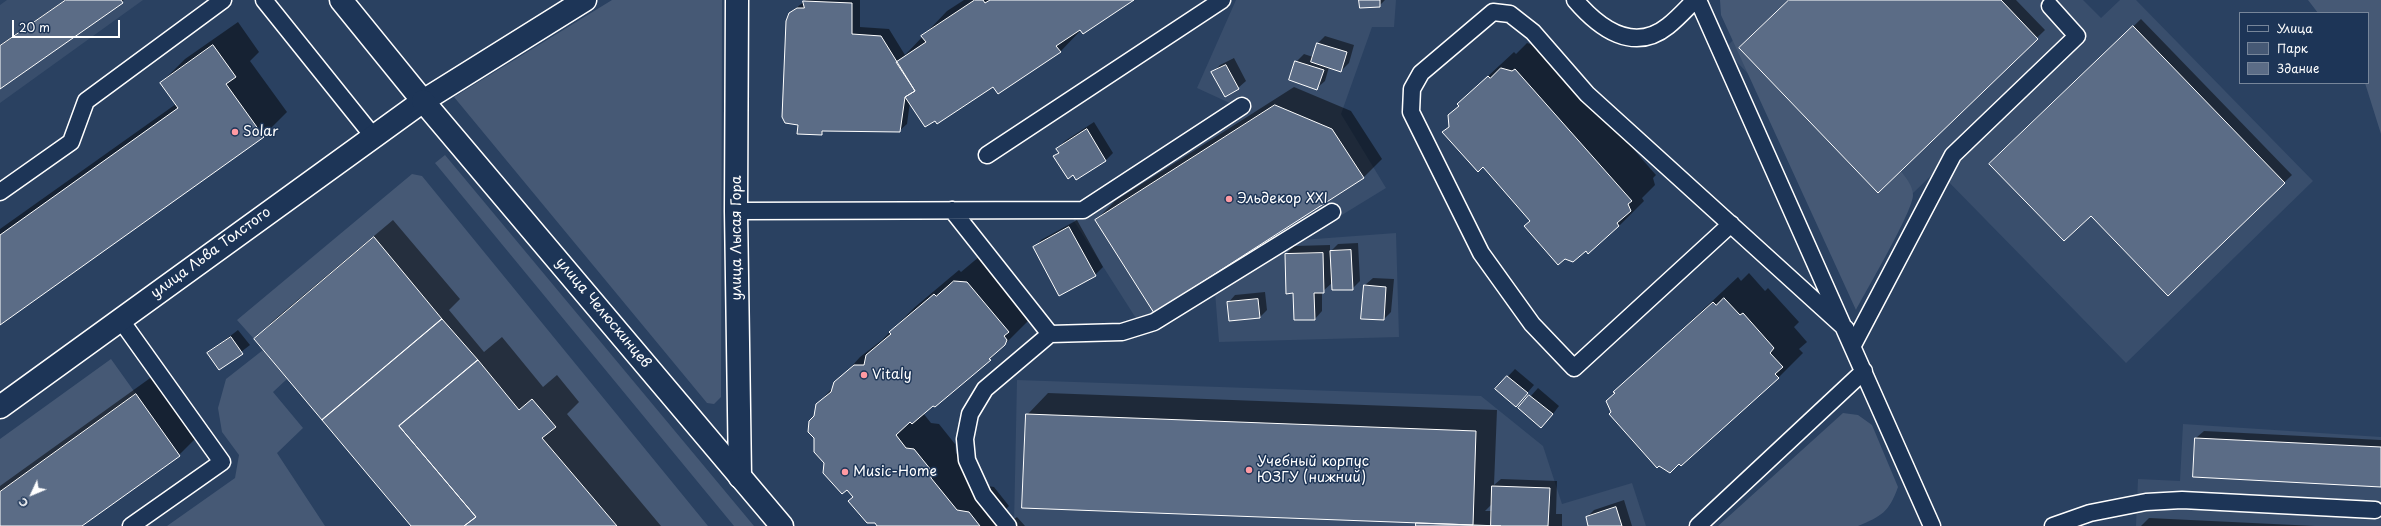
<!DOCTYPE html>
<html>
<head>
<meta charset="utf-8">
<style>
	body { margin:0 }
	#map { position:relative; width:2381px; height:526px; overflow:hidden; background:#2a4161; font-family:"Playpen Sans",sans-serif }
	canvas { display:block }
	.legend { position:absolute; left:2239px; top:12px; width:130px; height:72px; box-sizing:border-box; background:#1d3557; border:1px solid #77869a; margin:0; padding:5px 7px; list-style:none; font-size:12px; color:#fff }
	.legend li { display:flex; align-items:center; gap:8px; height:20px }
	.legend b { width:20px; border:1px solid #77869a }
	.north { position:absolute; left:12px; top:474px; width:40px; height:40px; -webkit-text-stroke:3px #1d3557; paint-order:stroke; rotate:226deg; font-size:11px; font-weight:700; line-height:16px; text-align:center; color:#fff }
	.north::after { content:''; display:block; margin:auto; width:14px; height:18px; background:#fff; clip-path:polygon(50% 0,100% 100%,50% 72%,0 100%) }
	.scale { position:absolute; left:12px; top:20px; width:108px; height:18px; box-sizing:border-box; border:2px solid #fff; border-top:0; padding-left:5px; font-size:12px; line-height:14px; white-space:nowrap; color:#fff; -webkit-text-stroke:3px #1d3557; paint-order:stroke }
</style>
</head>
<body>
<div id="map">
<canvas width="2381" height="526"></canvas>
<ul class="legend">
<li><b style="height:5px;background:#1d3557"></b>Улица</li>
<li><b style="height:11px;background:#465975"></b>Парк</li>
<li><b style="height:11px;background:#5b6c86"></b>Здание</li>
</ul>
<div class="north">С</div>
<div class="scale">20 m</div>
</div>
<script>
const ctx = document.querySelector('canvas').getContext('2d');
ctx.lineJoin = 'round';
function fill(path, color) { ctx.fillStyle = color; ctx.fill(path, 'evenodd'); }
function trace(path, color, width, dash) { ctx.strokeStyle = color; ctx.lineWidth = width; ctx.lineCap = dash ? 'butt' : 'round'; ctx.setLineDash(dash || []); ctx.stroke(path); }
function label(font, color, halo, rows, align = 'center') {
  ctx.font = font + ' "Playpen Sans",sans-serif'; ctx.lineWidth = 3; ctx.setLineDash([]); ctx.textBaseline = 'middle'; ctx.strokeStyle = halo; ctx.fillStyle = color; for (const [text, x, y, turn = 0] of rows) {
    ctx.save(); ctx.translate(x, y); ctx.rotate((+turn || 0) * Math.PI / 180); ctx.textAlign = isNaN(turn) ? turn : align; if (halo) ctx.strokeText(text, 0, 0); ctx.fillText(text, 0, 0); ctx.restore();
  }
}
const built = new Path2D(`
	M7 0H143L0 103V5Z
	M1236 0H1396L1394 27H1372L1341 114 1386 188 1301 240 1396 233 1399 337 1219 342 1215 292 1146 334 1067 210 1234 105 1197 88Z
	M1774 0H2083L2101 18 2120 0H2136L2313 181 2126 363 1937 170 1888 217 1724 49Z
	M1017 380 1481 396 1543 446 1562 504 1632 483 1646 526H1016L1014 525Z
	M2183 424 2381 437V526H2136L2138 479 2180 481Z`);
const green = new Path2D(`
	M612 0H722L721 397 714 404 707 403 454 97Z
	M1720 0H1789L1739 48 1878 193 1901 171C1906 178 1913 186 1913 195 1913 211 1866 291 1856 310L1721 15Z
	M2308 0H2381V134L2365 83H2368V13H2318Z
	M445 155 754 526H734L435 163Z
	M412 174 422 176 708 526H617L542 438 556 426 532 399 519 410 374 238 254 339 237 320Z
	M263 350 287 379 273 392 303 428 277 453 325 526H167L235 478 239 455 222 432 218 408 226 379Z
	M111 359 136 394 0 492V439Z
	M1843 413 1858 415 1872 425 1898 487C1889 512 1882 516 1858 526H1718Z`);
const shadow = new Path2D(`
	M65 0H124L0 88V45Z
	M806 0H860V27L889 29 905 55 947 11 964 0H1133L1081 30 1060 52 993 86 936 119 910 102 907 124 899 131 825 130 821 134 799 125 790 13Z
	M1360 0H1385L1379 6Z
	M1790 0H2016L2045 30 1878 192Z
	M2141 19 2292 175 2168 294 2091 214 1991 164Z
	M238 22 259 52 250 61 287 112 263 136 0 324V229L176 104 161 83 185 59Z
	M1325 36 1354 45 1349 63 1341 71 1329 67 1325 81 1317 88 1296 62 1304 54 1313 57 1318 43Z
	M1527 43 1538 47 1541 44 1656 175 1653 178 1655 185 1642 198 1644 201 1619 226 1586 250 1531 220 1450 126 1449 116 1460 105 1458 104 1514 52 1516 54Z
	M1234 58 1246 81 1238 88 1213 73 1220 65Z
	M1294 87 1351 111 1382 159 1363 178 1096 220 1115 201Z
	M1094 122 1113 153 1106 160 1076 178 1054 156 1059 152 1057 149 1065 141Z
	M393 220 460 299 449 310 484 352 502 337 543 387 557 375 579 402 567 414 661 526H412L255 339 274 320Z
	M1077 220 1103 267 1095 275 1034 248 1041 240Z
	M1358 243 1360 281 1352 289 1332 283 1322 292V311L1315 319 1294 292 1287 293 1286 254 1294 246 1330 245V252L1338 244Z
	M980 256 1030 319 990 359 923 413 931 423 939 424 955 444 956 453 982 485 994 487 1009 506 1004 511 1012 520 1017 517 1025 526H878L825 463 815 416 817 405 860 357 882 340 915 307 959 270 961 272Z
	M1749 273 1765 291 1768 288 1799 322 1794 327 1807 342 1799 349 1803 353 1778 378 1612 412 1615 392 1738 277 1741 281Z
	M1373 278 1394 279 1391 312 1384 319 1365 285Z
	M1265 292 1267 310 1260 317 1228 303 1235 295Z
	M238 330 250 345 219 369 208 353Z
	M1515 369 1534 385 1523 398 1496 389Z
	M160 371 203 431 179 455 80 526H0V486Z
	M1538 388 1559 406 1549 419 1520 408Z
	M1048 393 1497 410 1494 485 1501 479 1557 481 1556 514H1562V526H1417L1419 522 1027 415ZM1493 503 1492 511H1485Z
	M2204 431 2381 440V486L2196 438Z
	M1624 500 1632 526H1589L1587 517 1594 510Z
	M2149 518 2315 526H2141Z`);
const building = new Path2D(`
	M66 0H121L123 3 0 89V46Z
	M975 0H983L985 3 990 0H1134L1083 34 1080 30 1056 46 1061 52 998 94 993 87 937 124 935 121 925 127 905 97 915 91 896 62 926 42 921 36Z
	M1359 0H1380V7L1360 8Z
	M1789 0H2001L2038 39 1878 193 1739 48Z
	M803 1 852 3V34L881 36 915 91 905 97 900 132 822 131V135L797 134 798 125 785 123 782 117 786 21 789 13 797 8H804Z
	M2133 26 2285 183 2168 296 2091 216 2064 241 1989 164Z
	M1317 43 1347 52 1341 72 1311 62Z
	M213 45 236 77 226 84 264 137 0 325V235L178 108 160 83Z
	M1295 61 1324 70 1317 90 1289 80Z
	M1226 65 1239 89 1225 97 1211 72Z
	M1501 68 1512 71 1515 69 1632 201 1628 204 1631 211 1617 223 1619 226 1588 254 1586 251 1573 262 1565 259 1558 265 1524 226 1530 221 1483 167 1478 172 1442 132 1449 127 1448 115 1459 106 1457 104 1488 76 1490 78Z
	M1275 105 1332 129 1364 178 1154 313 1095 220Z
	M1087 129 1106 161 1076 180 1073 175 1068 179 1053 156 1059 153 1056 149Z
	M1069 227 1096 276 1059 296 1033 247Z
	M374 237 442 319 322 420 254 339Z
	M1351 250 1353 290H1332L1330 251Z
	M1323 253 1324 293H1314L1315 320H1294L1293 293 1286 294 1285 254Z
	M954 281 967 282 1009 332 1004 336 1007 340 1005 345 989 359 991 360 935 407 933 406 912 424 910 422 896 435 906 448 914 449 931 470V478L957 510 969 512 980 526H877L875 523H867L848 501 853 497 847 490 842 494 823 473 824 463 814 452V438L808 432 809 421 814 416 816 404 831 392 834 382 854 365H864L866 355 891 334 889 332 934 294 936 296Z
	M1364 285 1386 287 1384 320 1361 319Z
	M1724 298 1740 315 1743 313 1774 348 1770 353 1783 367 1775 374 1779 378 1681 466 1679 464 1670 473 1659 466 1657 468 1609 414 1611 412 1606 401 1615 393 1613 392 1713 302 1716 305Z
	M1258 299 1260 318 1229 321 1227 302Z
	M442 319 478 360 399 426 476 517 464 526H411L322 420Z
	M231 337 243 354 219 370 207 353Z
	M478 360 519 410 532 399 556 427 542 438 617 526H464L476 517 399 426Z
	M1507 376 1528 393 1516 407 1495 389Z
	M136 394 180 456 82 526H0V492Z
	M1529 395 1553 414 1541 428 1518 408Z
	M1026 414 1476 431 1473 525 1022 508Z
	M2195 438 2381 447V487L2193 477Z
	M1492 486 1550 488 1548 526H1491Z
	M1616 507 1622 526H1588L1586 517Z
	M1416 523 1473 525 1501 526H1416Z`);
const service = new Path2D(`
	M264 0 373 136
	M1575 0C1599 28 1633 54 1668 26 1678 18 1686 9 1695 0
	M1698 0 1932 526
	M987 155 1222 0
	M0 192 71 142 86 101 223 0
	M952 210 1050 334 985 389 970 414 965 439 967 460 983 495 1008 526
	M736 211 1083 210 1242 106
	M1731 224 1574 368 1532 324 1481 253 1411 112 1412 89 1421 73 1493 12 1510 14 1533 32 1587 94 1846 329
	M120 319 222 462 131 526
	M1050 334 1122 332 1154 322 1332 212
	M1853 345 1953 155 2077 36 2050 6
	M1698 526 1864 371
	M2053 526 2090 513 2146 502 2182 500 2375 510`);
const minor = new Path2D(`
	M341 0 423 101
	M737 0 736 211 740 477
	M0 407 423 101 585 0`);
const tertiary = new Path2D(`
	M423 101 782 526`);
const markers = [
	[235,132,4,"#ff9aa2"],
	[1229,199,4,"#ff9aa2"],
	[864,375,4,"#ff9aa2"],
	[1249,470,4,"#ff9aa2"],
	[845,472,4,"#ff9aa2"]
];
const poiNames = [
	["Solar",243,132],
	["Эльдекор XXI",1237,199],
	["Vitaly",872,375],
	["Учебный корпус",1257,462],
	["ЮЗГУ (нижний)",1257,478],
	["Music-Home",853,472]
];
const streetNames = [
	["улица Лысая Гора",737,238,-90],
	["улица Льва Толстого",211,253,-36],
	["улица Челюскинцев",603,313,50]
];
fill(built, '#394e6c');
fill(green, '#465975');
fill(shadow, '#0007');
fill(building, '#5b6c86');
trace(building, '#fff', 1);
trace(service, '#fff', 19);
trace(minor, '#fff', 25);
trace(tertiary, '#fff', 25);
trace(service, '#1d3557', 16);
trace(minor, '#1d3557', 22);
trace(tertiary, '#1d3557', 22);
for (const [x, y, r, color] of markers) { const dot = new Path2D(); dot.arc(x, y, r, 0, 2 * Math.PI); ctx.fillStyle = color; ctx.fill(dot); trace(dot, '#1d3557', 1.5); }
label('14px', '#fff', '#1d3557', poiNames, 'left');
label('14px', '#fff', '#1d3557', streetNames);
</script>
</body>
</html>
